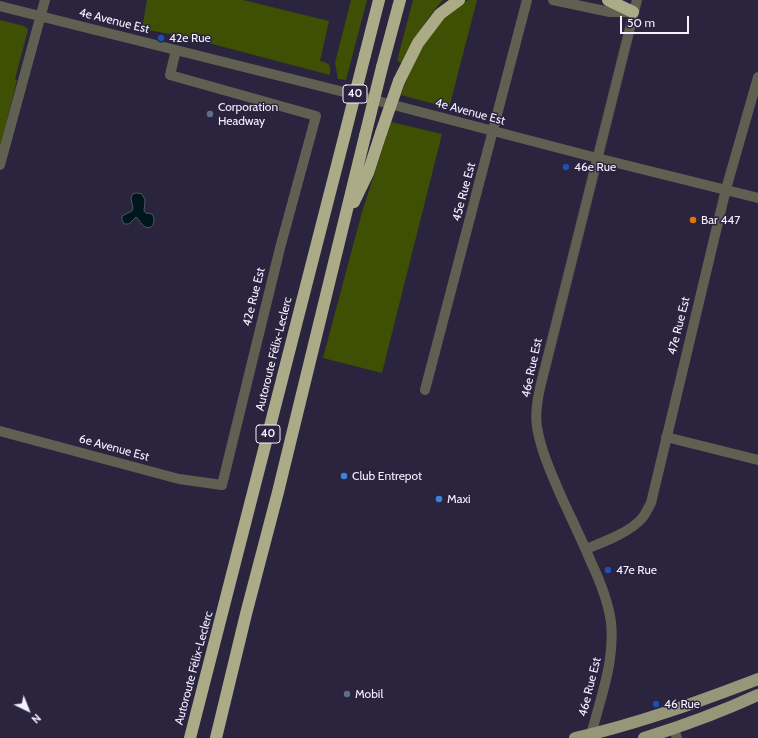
<!DOCTYPE html>
<html>
<head>
<meta charset="utf-8">
<style>
	body { margin:0 }
	#map { position:relative; width:758px; height:738px; overflow:hidden; background:#2b243f; font-family:Cabin,sans-serif }
	canvas { display:block }
	.north { position:absolute; left:8px; top:690px; width:40px; height:40px; -webkit-text-stroke:3px #2b243f; paint-order:stroke; rotate:137deg; font-size:11px; font-weight:700; line-height:16px; text-align:center; color:#f3f0ff }
	.north::after { content:''; display:block; margin:auto; width:14px; height:18px; background:#f3f0ff; clip-path:polygon(50% 0,100% 100%,50% 72%,0 100%) }
	.scale { position:absolute; left:620px; top:16px; width:69px; height:18px; box-sizing:border-box; border:2px solid #f3f0ff; border-top:0; padding-left:5px; font-size:12px; line-height:14px; white-space:nowrap; color:#f3f0ff; -webkit-text-stroke:3px #2b243f; paint-order:stroke }
</style>
</head>
<body>
<div id="map">
<canvas width="758" height="738"></canvas>
<div class="north">N</div>
<div class="scale">50 m</div>
</div>
<script>
const ctx = document.querySelector('canvas').getContext('2d');
ctx.lineJoin = 'round';
function fill(path, color) { ctx.fillStyle = color; ctx.fill(path, 'evenodd'); }
function trace(path, color, width, dash) { ctx.strokeStyle = color; ctx.lineWidth = width; ctx.lineCap = dash ? 'butt' : 'round'; ctx.setLineDash(dash || []); ctx.stroke(path); }
function label(font, color, halo, rows, align = 'center') {
  ctx.font = font + ' Cabin,sans-serif'; ctx.lineWidth = 3; ctx.setLineDash([]); ctx.textBaseline = 'middle'; ctx.strokeStyle = halo; ctx.fillStyle = color; for (const [text, x, y, turn = 0] of rows) {
    ctx.save(); ctx.translate(x, y); ctx.rotate((+turn || 0) * Math.PI / 180); ctx.textAlign = isNaN(turn) ? turn : align; if (halo) ctx.strokeText(text, 0, 0); ctx.fillText(text, 0, 0); ctx.restore();
  }
}
const green = new Path2D(`
	M147 0H243L329 21 320 61C330 63 331 65 330 75L182 36 142 29Z
	M351 0H367L346 80 338 79 335 63Z
	M413 0H443C426 18 414 41 402 63L397 61Z
	M469 0H477L449 108 401 95 407 78 424 44 444 16 459 3Z
	M0 20 24 26 27 28 28 30 15 79 17 80 0 148Z
	M391 122 442 134 382 373 323 358 362 212Z`);
const water = new Path2D(`
	M137 193 142 194 145 200 144 211 146 213 152 214C156 220 154 230 145 227 141 225 140 220 136 217L129 224H124L122 220V216L132 211 133 208 131 198 133 194Z`);
const minor = new Path2D(`
	M553 0 610 12H632
	M0 6 336 90 597 158 758 198
	M0 165 45 0
	M425 390 527 0
	M0 431 179 479 222 485 280 248 316 116 170 75 176 50
	M666 437 758 460
	M586 549C604 542 631 532 643 517 646 513 648 508 651 503L726 189 758 77
	M674 729 677 738
	M590 738C593 727 596 717 599 706 607 678 614 651 611 622 608 601 600 581 591 562 582 540 571 518 561 496 551 473 541 451 537 427 534 406 541 384 546 364L637 0`);
const major = new Path2D(`
	M575 738C637 724 698 702 758 679
	M644 738C683 726 721 712 758 695`);
const highway = new Path2D(`
	M608 0 633 12
	M365 55 379 0
	M382 67 400 0
	M399 81 418 43 440 14 459 0
	M354 202 368 173 381 133
	M190 738 345 134
	M216 738 246 614 278 492 365 136`);
const highwayBridge = new Path2D(`
	M381 133 399 81
	M345 134 365 55
	M365 136 382 67`);
const markers = [
	[161,38,4,"#1a4fb4"],
	[210,114,4,"#5c6f8a"],
	[566,167,4,"#1a4fb4"],
	[693,220,4,"#e8710a"],
	[344,476,4,"#3f7fe0"],
	[439,499,4,"#3f7fe0"],
	[608,570,4,"#1a4fb4"],
	[347,694,4,"#5c6f8a"],
	[656,704,4,"#1a4fb4"]
];
const shields = [
	[355,94,24],
	[268,434,24]
];
const shieldNames = [
	["40",355,94],
	["40",268,434]
];
const streetNames = [
	["4e Avenue Est",114,21,14],
	["4e Avenue Est",470,112,15],
	["45e Rue Est",464,192,-75],
	["42e Rue Est",254,297,-76],
	["47e Rue Est",679,326,-76],
	["Autoroute Félix-Leclerc",274,354,-76],
	["46e Rue Est",532,368,-78],
	["6e Avenue Est",114,448,15],
	["Autoroute Félix-Leclerc",194,668,-75],
	["46e Rue Est",590,687,-76]
];
const poiNames = [
	["42e Rue",169,38],
	["Corporation",218,107],
	["Headway",218,121],
	["46e Rue",574,167],
	["Bar 447",701,220],
	["Club Entrepot",352,476],
	["Maxi",447,499],
	["47e Rue",616,570],
	["Mobil",355,694],
	["46 Rue",664,704]
];
fill(green, '#3f4f04');
fill(water, '#00161d');
trace(water, '#495761', 1);
trace(minor, '#606052', 10);
trace(major, '#969679', 12);
trace(highway, '#acab88', 12);
trace(highwayBridge, '#acab88', 12);
for (const [x, y, r, color] of markers) { const dot = new Path2D(); dot.arc(x, y, r, 0, 2 * Math.PI); ctx.fillStyle = color; ctx.fill(dot); trace(dot, '#2b243f', 1.5); }
for (const [x, y, w] of shields) { const box = new Path2D(); box.roundRect(x - w / 2, y - 9, w, 18, 3); ctx.fillStyle = '#2b243f'; ctx.fill(box); trace(box, '#f3f0ff', 1); }
label('bold 11px', '#f3f0ff', null, shieldNames);
label('12px', '#f3f0ff', '#2b243f', streetNames);
label('12px', '#f3f0ff', '#2b243f', poiNames, 'left');
</script>
</body>
</html>
